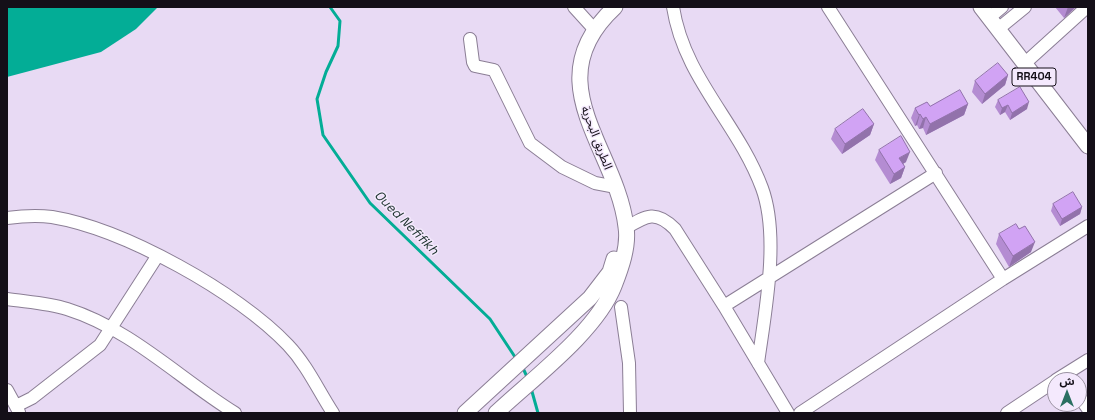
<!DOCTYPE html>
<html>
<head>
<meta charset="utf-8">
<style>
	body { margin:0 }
	#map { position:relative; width:1095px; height:420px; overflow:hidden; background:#e8daf4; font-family:"Space Grotesk","Noto Sans Arabic",sans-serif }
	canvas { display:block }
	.frame { position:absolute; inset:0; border:8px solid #140f18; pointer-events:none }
	.north { position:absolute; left:1047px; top:372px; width:40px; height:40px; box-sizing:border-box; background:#f4e9fd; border:1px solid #9a92a1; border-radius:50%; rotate:0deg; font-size:11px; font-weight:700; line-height:16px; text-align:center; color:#140f18 }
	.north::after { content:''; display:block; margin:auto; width:14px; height:18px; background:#2b6f62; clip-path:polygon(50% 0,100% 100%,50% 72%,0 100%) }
</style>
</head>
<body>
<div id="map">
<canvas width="1095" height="420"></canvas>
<div class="frame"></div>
<div class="north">ش</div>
</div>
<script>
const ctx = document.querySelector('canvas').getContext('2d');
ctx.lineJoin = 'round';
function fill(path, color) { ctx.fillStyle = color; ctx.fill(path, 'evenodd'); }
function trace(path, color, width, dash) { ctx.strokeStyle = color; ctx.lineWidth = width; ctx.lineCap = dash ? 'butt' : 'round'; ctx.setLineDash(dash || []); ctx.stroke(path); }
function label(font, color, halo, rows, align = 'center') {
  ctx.font = font + ' "Space Grotesk","Noto Sans Arabic",sans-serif'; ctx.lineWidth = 3; ctx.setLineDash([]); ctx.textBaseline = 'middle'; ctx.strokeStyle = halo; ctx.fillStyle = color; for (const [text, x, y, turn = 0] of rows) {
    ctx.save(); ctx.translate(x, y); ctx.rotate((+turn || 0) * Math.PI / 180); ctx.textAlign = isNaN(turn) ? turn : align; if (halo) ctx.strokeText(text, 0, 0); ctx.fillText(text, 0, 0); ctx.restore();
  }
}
const water = new Path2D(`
	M7 7H158L136 29 101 52 7 77Z`);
const stream = new Path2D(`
	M330 7 340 21 338 46 326 72 317 99 323 135 370 203 490 319 517 360
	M522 366 528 379
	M531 388 538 413`);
const minor = new Path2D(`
	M574 7 594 29
	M673 7C684 78 738 123 762 188 780 237 765 312 758 363
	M828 7 1003 279
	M989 18 1002 7
	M998 29 1025 7
	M470 39 473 62 475 66 494 70 530 143 562 167 595 183 616 187
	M1024 64 1087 7
	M7 218C22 216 37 215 52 217 124 229 238 292 288 345 307 365 318 390 333 413
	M626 228C647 215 656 210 675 229L724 306 788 413
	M7 299C27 302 48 303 67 309 131 329 180 379 235 413
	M724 306 936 173
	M621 307 629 363 630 413
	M1056 380 1088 360
	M7 390 19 412
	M1079 396 1088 409
	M16 406 32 398 100 345 158 255
	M800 413 1003 279 1088 226
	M1007 413 1055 381`);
const major = new Path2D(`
	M981 7 1088 146
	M465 413 590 298 610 272 614 259
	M496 413C532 379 596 332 614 286 621 268 629 246 626 227 617 148 534 82 615 7`);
const wall = new Path2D(`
	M1055 7H1076L1064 18Z
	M1008 75 1005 85 982 104 972 92 975 81Z
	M998 100 1027 109 1010 120 1005 112 1000 115 995 107Z
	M968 104 964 115 926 135 923 128 919 129 917 125 915 126 911 118 915 108 930 106Z
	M874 124 870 135 842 154 831 139 835 129Z
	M879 150 906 162 903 164 905 167 901 178 890 184 875 160Z
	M1053 204 1082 207 1080 214 1060 226 1051 211Z
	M999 234 1031 252 1009 267 996 244Z`);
const shadedWall = new Path2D(`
	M1068 7H1076L1064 18Z
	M1008 75 1005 85 982 104 985 94Z
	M1029 102 1027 109 1010 120 1012 113Z
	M968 104 964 115 926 135 930 124Z
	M1008 105 1005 112 1000 115 1002 108Z
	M920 114 917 125 915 126 919 115Z
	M926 117 923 128 919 129 923 119Z
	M874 124 870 135 842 154 845 144Z
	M910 152 906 162 896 168 899 158Z
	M905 167 901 178 890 184 894 174Z
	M1082 207 1080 214 1060 226 1062 219Z
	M1035 242 1031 252 1009 267 1013 256Z`);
const building = new Path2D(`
	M998 63 1008 75 985 94 975 81Z
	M1020 87 1029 102 1012 113 1008 105 1002 108 998 100Z
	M960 90 968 104 930 124 926 117 923 119 920 114 919 115 915 108 927 102 930 106Z
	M863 109 874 124 845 144 835 129Z
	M901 136 910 152 899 158 905 167 894 174 879 150Z
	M1073 192 1082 207 1062 219 1053 204Z
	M1016 224 1019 229 1025 226 1035 242 1013 256 999 234Z`);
const shields = [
	[1034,77,44]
];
const shieldNames = [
	["RR404",1034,77]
];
const streetNames = [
	["الطريق البحرية",596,138,69]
];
const waterNames = [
	["Oued Nefifikh",406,223,45]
];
fill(water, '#03ad96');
trace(stream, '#03ad96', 3);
trace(minor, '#8b7e95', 14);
trace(major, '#8b7e95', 17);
trace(minor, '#fff', 12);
trace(major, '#fff', 15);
fill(wall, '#b48cd2');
fill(shadedWall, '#9272ab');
fill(building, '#d1a3f4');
trace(building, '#9272ab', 1);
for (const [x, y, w] of shields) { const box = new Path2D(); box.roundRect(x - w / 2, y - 9, w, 18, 3); ctx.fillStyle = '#f4e9fd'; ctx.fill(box); trace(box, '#140f18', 1); }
label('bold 11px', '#140f18', null, shieldNames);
label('12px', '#140f18', '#f4e9fd', streetNames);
label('italic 13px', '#192f2a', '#f4e9fd', waterNames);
</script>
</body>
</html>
